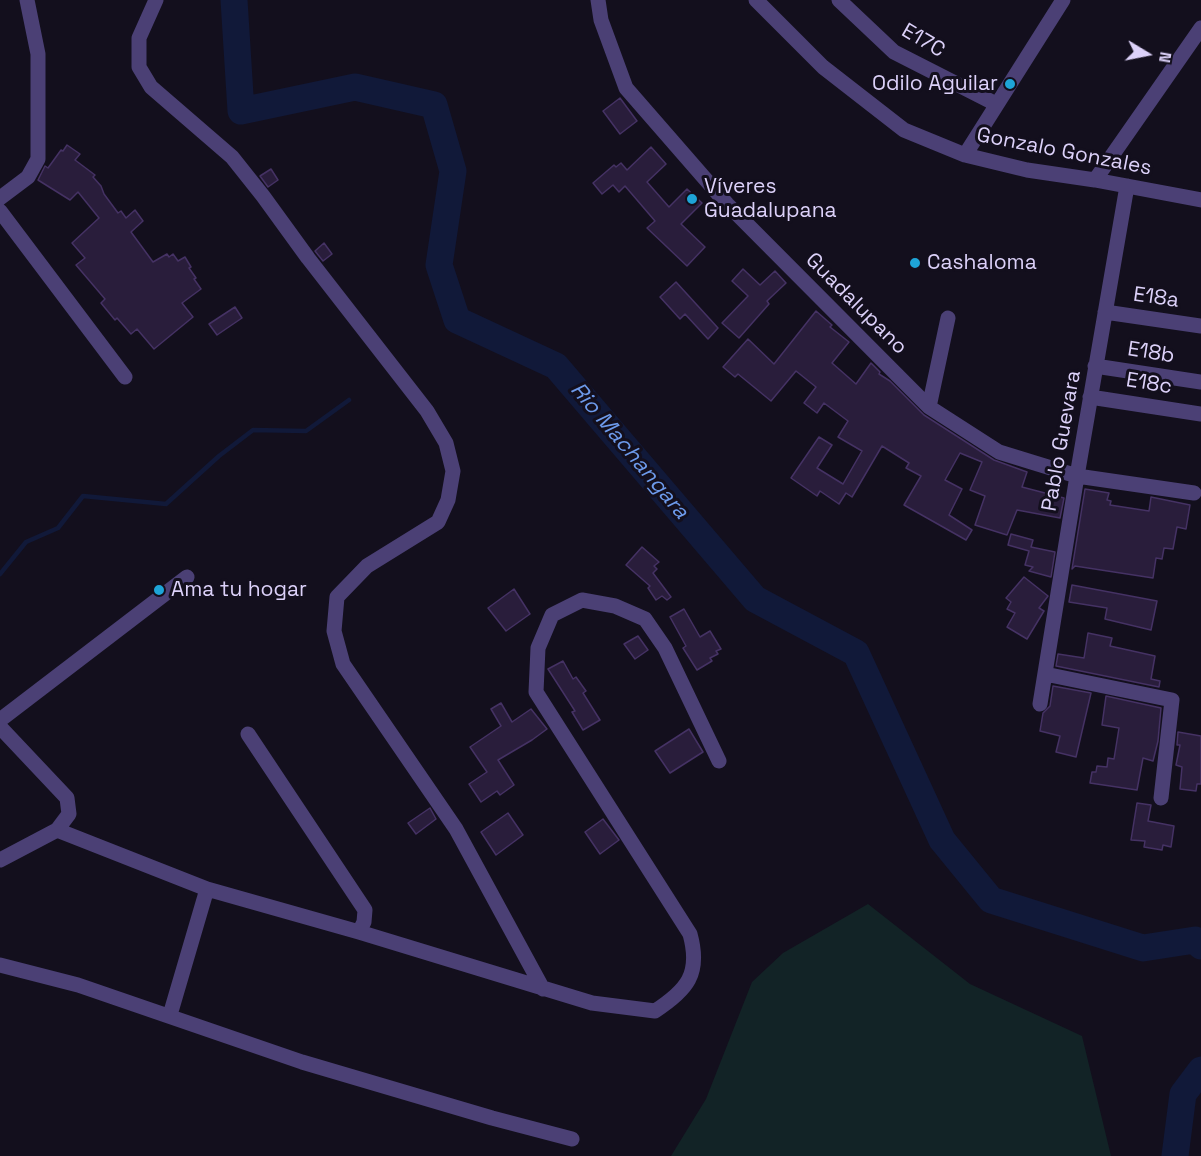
<!DOCTYPE html>
<html>
<head>
<meta charset="utf-8">
<style>
	body { margin:0 }
	#map { position:relative; width:1201px; height:1156px; overflow:hidden; background:#130f1d; font-family:"Space Grotesk",sans-serif }
	canvas { display:block }
	.north { position:absolute; left:1117px; top:24px; width:60px; height:60px; -webkit-text-stroke:4px #130f1d; paint-order:stroke; rotate:100deg; font-size:16px; font-weight:700; line-height:24px; text-align:center; color:#dcd1f9 }
	.north::after { content:''; display:block; margin:auto; width:21px; height:27px; background:#dcd1f9; clip-path:polygon(50% 0,100% 100%,50% 72%,0 100%) }
</style>
</head>
<body>
<div id="map">
<canvas width="1201" height="1156"></canvas>
<div class="north">N</div>
</div>
<script>
const ctx = document.querySelector('canvas').getContext('2d');
ctx.lineJoin = 'round';
function fill(path, color) { ctx.fillStyle = color; ctx.fill(path, 'evenodd'); }
function trace(path, color, width, dash) { ctx.strokeStyle = color; ctx.lineWidth = width; ctx.lineCap = dash ? 'butt' : 'round'; ctx.setLineDash(dash || []); ctx.stroke(path); }
function label(font, color, halo, rows, align = 'center') {
  ctx.font = font + ' "Space Grotesk",sans-serif'; ctx.lineWidth = 6; ctx.setLineDash([]); ctx.textBaseline = 'middle'; ctx.strokeStyle = halo; ctx.fillStyle = color; for (const [text, x, y, turn = 0] of rows) {
    ctx.save(); ctx.translate(x, y); ctx.rotate((+turn || 0) * Math.PI / 180); ctx.textAlign = isNaN(turn) ? turn : align; if (halo) ctx.strokeText(text, 0, 0); ctx.fillText(text, 0, 0); ctx.restore();
  }
}
const green = new Path2D(`
	M868 904 970 984 1082 1036 1111 1156H671L706 1099 752 982 783 953Z`);
const stream = new Path2D(`
	M0 574 26 542 58 528 83 496 166 504 219 456 253 430 306 431 349 400`);
const river = new Path2D(`
	M234 0 241 111 355 87 434 105 453 171 439 265 457 320 556 366 755 599 856 653 942 840 991 900 1143 948 1195 940 1201 946
	M1175 1156 1183 1094 1201 1070`);
const building = new Path2D(`
	M620 98 637 121 620 134 603 111Z
	M67 145 80 154 75 160 95 175 93 177 101 186 104 194 118 213 121 211 126 218 135 210 143 221 131 232 153 262 167 254 169 257 173 254 178 261 185 257 191 267 189 268 196 278 194 279 201 289 182 303 193 317 154 349 137 329 131 334 117 318 115 320 101 303 105 299 76 265 85 258 72 243 99 218 78 192 70 200 38 180 45 166 48 168 61 150 63 151Z
	M651 147 666 164 647 182 669 207 687 189 702 203 681 224 705 247 687 266 647 228 655 221 625 186 619 192 613 185 602 194 593 183 614 165 616 167 621 163 627 170Z
	M271 169 278 180 268 187 260 176Z
	M324 243 332 254 323 261 315 251Z
	M743 269 760 285 775 271 786 283 767 301 769 304 739 338 722 323 748 296 732 281Z
	M676 282 718 328 708 339 685 314 680 319 660 297Z
	M235 307 242 318 217 335 209 324Z
	M816 311 832 325 830 327 849 342 832 363 856 384 871 363 880 372 879 374 890 381 924 415 994 460 1027 472 1022 487 1064 498 1060 518 1017 510 1007 535 975 525 985 496 970 490 982 462 960 453 945 480 962 489 949 515 972 530 966 540 904 505 921 476 906 468 909 463 882 446 852 497 846 493 839 504 820 491 817 496 791 478 819 437 832 445 817 468 843 484 862 451 838 437 848 421 824 403 817 413 804 403 816 387 796 371 771 401 738 374 735 377 723 367 748 339 774 364Z
	M1085 489 1109 493 1107 500 1111 501 1110 505 1149 511 1151 497 1190 505 1186 529 1177 527 1173 549 1164 548 1162 559 1156 558 1153 578 1075 566 1072 569Z
	M1011 534 1033 540 1031 547 1055 552 1051 577 1029 571 1033 567 1025 565 1029 551 1008 545Z
	M642 547 659 562 654 566 657 569 653 573 671 597 667 600 662 596 656 600 648 588 650 586 626 565Z
	M1024 577 1048 596 1039 608 1044 611 1027 639 1007 627 1015 613 1007 609 1011 602 1006 598Z
	M1072 585 1157 601 1151 630 1105 619 1107 608 1069 602Z
	M514 589 530 614 506 631 488 608Z
	M684 609 700 637 710 631 721 649 716 651 718 654 710 658 712 661 697 670 683 648 686 646 670 617Z
	M1088 633 1112 638 1110 646 1155 656 1151 679 1160 681 1159 687 1056 666 1058 654 1084 658Z
	M638 636 648 650 635 659 624 644Z
	M563 661 573 679 576 677 586 691 583 693 600 720 583 730 572 712 575 711 548 669Z
	M1053 686 1091 693 1076 757 1056 752 1060 736 1040 731 1043 713 1050 706Z
	M1106 696 1161 708 1158 741 1153 761 1143 758 1137 790 1090 783 1092 772H1096L1097 766 1107 767 1108 758 1114 759 1119 728 1102 725Z
	M501 703 512 722 531 709 547 729 532 740 498 760 514 785 500 795 497 791 481 802 469 784 487 772 470 747 501 726 491 709Z
	M689 729 703 752 670 773 655 751Z
	M1178 732 1201 736V784H1197L1196 791 1180 789 1182 767 1176 765 1180 745H1177Z
	M1137 803 1151 805 1148 821 1174 826 1171 847 1163 845 1162 850 1144 847 1145 841 1131 840Z
	M430 808 436 819 416 834 408 823Z
	M508 813 523 835 496 855 481 832Z
	M603 819 619 840 600 854 585 832Z`);
const minor = new Path2D(`
	M156 0 139 38V67L151 87 232 157 263 196 308 258 427 411 446 443 453 471 448 500 438 522 367 566 337 597 334 631 343 664 456 829 543 989
	M598 0 601 20 626 88 727 204 929 407 999 452 1077 476 1194 493
	M756 0 823 67 904 130 965 155 1027 170 1095 180 1201 200
	M839 0 894 52 996 104
	M965 155 1063 0
	M1095 180 1201 28
	M0 198 28 177 38 159V54L27 0
	M0 211 125 377
	M1105 312 1201 326
	M1095 366 1201 382
	M1090 397 1201 414
	M929 407 948 318
	M1045 674 1172 700 1161 798
	M1040 704 1077 476 1127 186
	M0 720 187 577
	M0 727 67 798 69 814 57 830 0 860
	M248 734 365 910 364 922 359 932
	M57 830 207 889 359 932 592 1003 655 1011C687 990 701 974 690 934L536 692 538 648 552 615 582 600 615 606 645 619 665 648 719 761
	M0 965 78 985 302 1062 492 1118 572 1139
	M170 1015 207 889`);
const markers = [
	[1010,84,6,"#1ea4d7"],
	[692,199,6,"#1ea4d7"],
	[915,263,6,"#1ea4d7"],
	[159,590,6,"#1ea4d7"]
];
const streetNames = [
	["E17C",923,41,30],
	["Gonzalo Gonzales",1064,152,11],
	["E18a",1156,298,8],
	["Guadalupano",856,304,45],
	["E18b",1151,353,9],
	["E18c",1149,384,9],
	["Pablo Guevara",1062,441,-80]
];
const poiNames = [
	["Odilo Aguilar",998,84,"right"],
	["Víveres",704,187],
	["Guadalupana",704,211],
	["Cashaloma",927,263],
	["Ama tu hogar",171,590]
];
const waterNames = [
	["Rio Machangara",629,451,50]
];
fill(green, '#122326');
trace(stream, '#111939', 4.5);
trace(river, '#111939', 27);
fill(building, '#291d3b');
trace(building, '#453264', 1.5);
trace(minor, '#4b4075', 15);
for (const [x, y, r, color] of markers) { const dot = new Path2D(); dot.arc(x, y, r, 0, 2 * Math.PI); ctx.fillStyle = color; ctx.fill(dot); trace(dot, '#130f1d', 2); }
label('21px', '#dcd1f9', '#130f1d', streetNames);
label('21px', '#dcd1f9', '#130f1d', poiNames, 'left');
label('italic 22px', '#6d9aeb', '#130f1d', waterNames);
</script>
</body>
</html>
